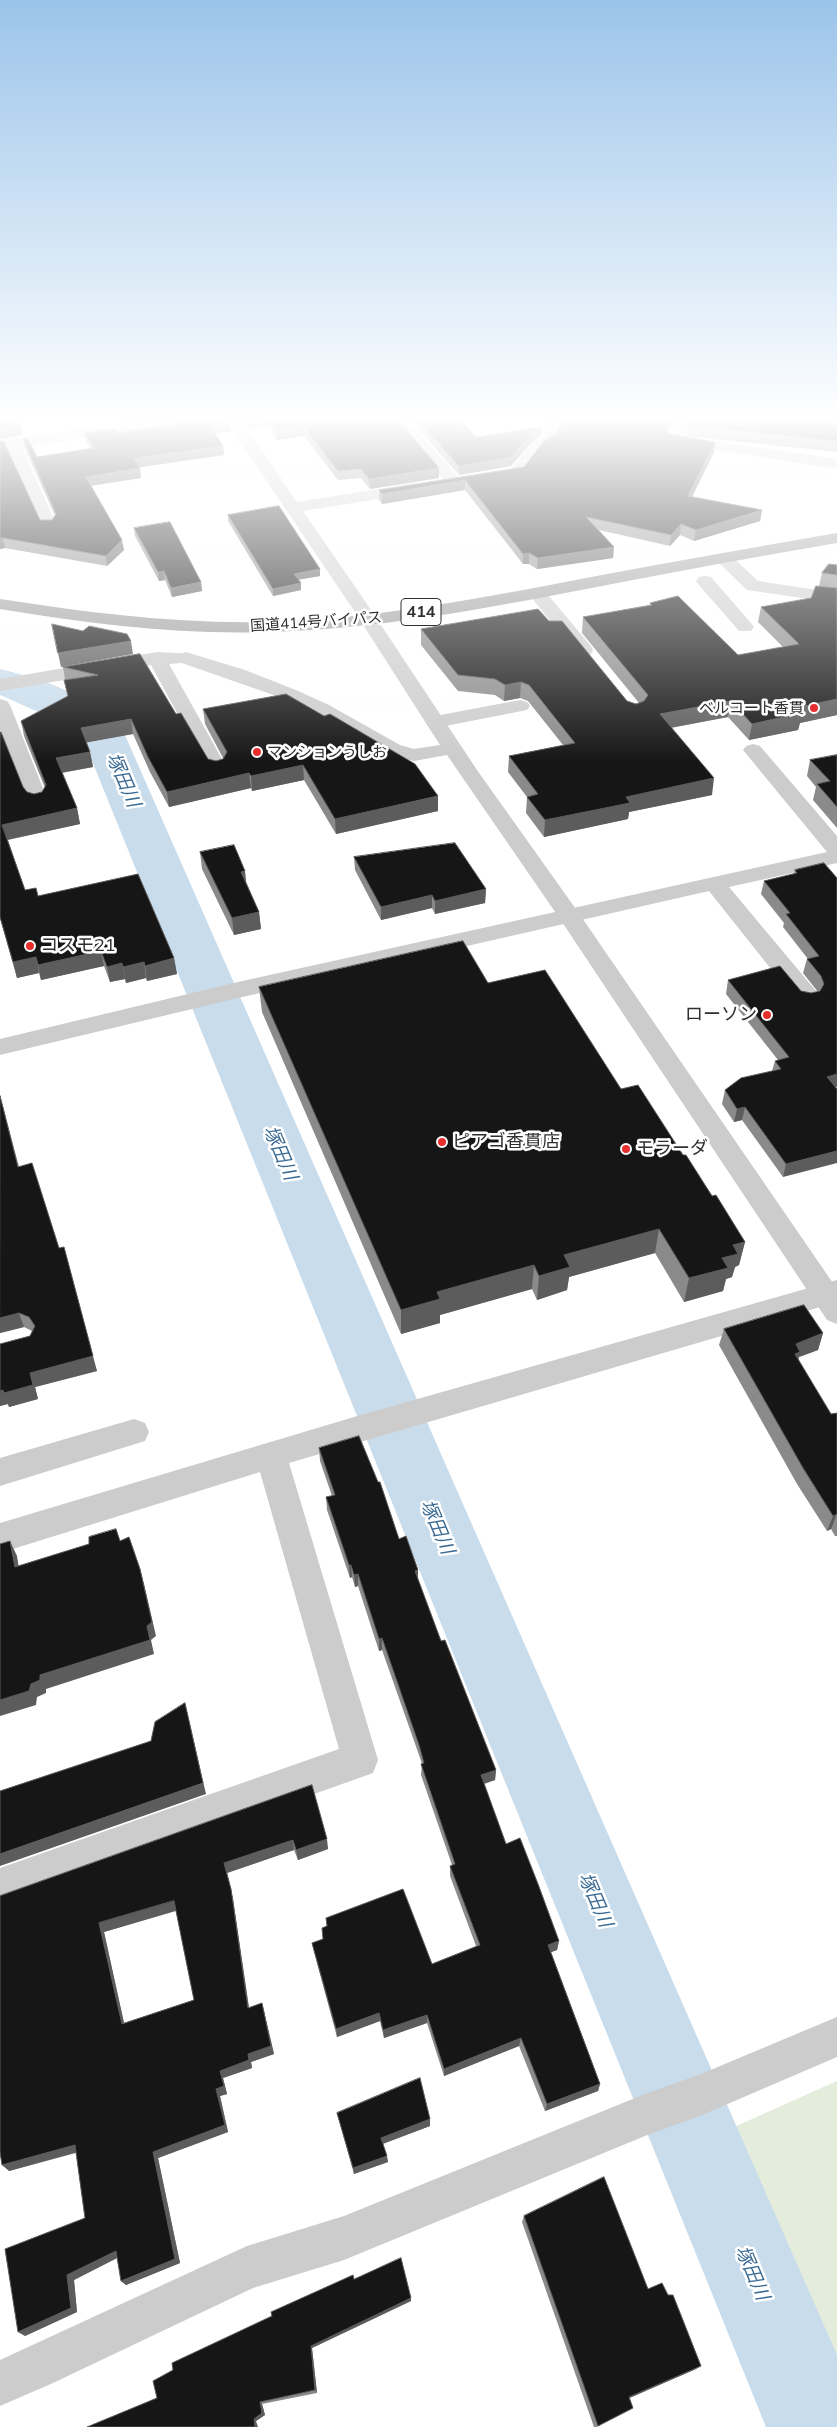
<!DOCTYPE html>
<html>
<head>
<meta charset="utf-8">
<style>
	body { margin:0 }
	canvas { display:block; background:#fff }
</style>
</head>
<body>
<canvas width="837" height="2427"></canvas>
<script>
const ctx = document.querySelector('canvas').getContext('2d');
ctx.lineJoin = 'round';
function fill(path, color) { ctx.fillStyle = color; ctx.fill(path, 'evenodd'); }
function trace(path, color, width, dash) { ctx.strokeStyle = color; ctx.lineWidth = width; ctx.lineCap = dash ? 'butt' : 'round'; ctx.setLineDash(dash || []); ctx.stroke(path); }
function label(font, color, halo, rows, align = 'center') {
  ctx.font = font + ' Mulish,"Noto Sans JP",sans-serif'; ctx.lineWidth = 5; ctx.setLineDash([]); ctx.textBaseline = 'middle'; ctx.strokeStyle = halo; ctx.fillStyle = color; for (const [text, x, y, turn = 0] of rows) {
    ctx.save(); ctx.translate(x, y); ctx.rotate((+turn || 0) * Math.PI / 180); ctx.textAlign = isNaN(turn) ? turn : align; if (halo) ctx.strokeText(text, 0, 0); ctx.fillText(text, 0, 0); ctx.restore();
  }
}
const green = new Path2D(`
	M837 2081V2424L714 2136Z`);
const river = new Path2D(`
	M0 669C43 679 98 697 125 735L837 2355V2427H766L84 741 52 718 0 695Z`);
const minor = new Path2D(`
	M131 422H173L166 427 22 447 56 524 54 528H42L7 449 0 450V440Z
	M227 422H242L297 502 416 483 422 485 424 488 422 491 416 493 303 511 378 620 375 624H363Z
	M394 422H409L460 479 462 482 460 485H448Z
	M549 422H564L554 443 542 450 523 475 486 482 480 480 478 477 480 474 512 468 532 444 543 437Z
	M676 422H691L683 437 832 458 837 460V466L832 468 669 443 666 440Z
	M723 553 729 554 758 581 837 593V603L747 590 714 558 717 554Z
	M705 576 711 577 751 623 754 627 751 631H739L699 585 696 581 699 577Z
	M537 588 543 589 591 646 593 650 591 654H577L531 597 528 593 531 589Z
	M157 652 193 654 195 658 193 662 169 664 227 768 224 772 217 774 210 772 207 768 151 665 0 691V679Z
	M0 699 7 701 10 705 48 801 45 805 38 807 31 805 28 801 0 730Z
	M520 700 527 702 530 706 527 710 435 728 428 726 425 722 428 718 435 716Z
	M753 744 760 746 837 836V863L729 887 816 991 819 997 816 1003 807 1005 798 1003 709 891 238 998 0 1055V1039L238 982 827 852 743 750 746 746Z
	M837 1280V1302L289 1463 378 1760 373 1773 0 1906V1868L339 1749 260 1472 0 1553V1523L354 1417Z
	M134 1419 145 1423 149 1432 145 1441 0 1486V1458Z
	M837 2017V2057L702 2115 645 2136 344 2260 253 2288 53 2383 0 2406V2360L247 2246 344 2216 645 2094 701 2074Z`);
const tertiary = new Path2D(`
	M369 615 375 616 477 770 578 912 837 1289V1324L827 1320 562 922 447 755 414 761 395 757 375 749 315 713 282 698 179 662 177 658 179 654 186 652 245 670 296 690 329 705 400 745 414 749 440 745 360 620 363 616Z`);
const trunk = new Path2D(`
	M837 533V543C760 556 684 570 607 585 503 605 398 626 292 631 194 637 97 625 0 609V599C97 614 194 626 292 621 398 615 503 594 607 574 683 560 760 546 837 533Z`);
const wall = new Path2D(`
	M172 422H230L231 431 215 433 223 446 224 455 139 467 141 478 91 486 124 550 107 566 5 548 0 549V441L40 520H52L55 516 25 449 23 439 37 457 90 448 86 442 84 433H118L172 424Z
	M244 422H400L439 468V478L370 489 361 478 338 480 304 436 277 440 268 426 249 429Z
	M412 422H462L476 437 542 427 541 436 531 443 511 466 459 475Z
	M563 422H674L668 433 669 434 715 442 714 452 692 497 762 510 760 521 694 541 680 535 670 546 599 530 614 547 613 558 537 569 529 564H523L465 490 382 504 379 500V490L524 467 556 434Z
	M837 422V452L686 436 687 425Z
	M228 515 320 576 298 580 301 590 273 596 228 521Z
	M134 528 201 582 202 591 172 597 165 580 159 581 135 536Z
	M837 565V715L800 723 798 730 749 740 728 717 671 728 712 795 629 812 628 819 544 837 526 813 527 797 508 772 509 756 563 745 528 701 520 698 504 701 495 695 458 691 421 645V629L549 621 627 701 636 704 639 703 582 633 583 617 650 605V603L738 655 783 647 758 622 761 607 811 598 819 586 822 573Z
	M140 654 176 714 208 759 216 761 223 759V758L205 724 203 709 438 811 336 834 304 780 252 791 251 788 169 807 150 772 133 734 86 742 90 752 93 767 62 773 77 808 80 824 8 840 25 890 174 958 177 974 147 981 146 978 126 983 125 979 110 982 104 966 41 980 39 973 17 978 0 918V732L23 787 27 792 34 794 42 792 45 788 24 736 21 721 68 697 63 667Z
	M837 755V828L813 800 816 787 807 776 810 760Z
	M200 852 247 884 259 912 261 929 234 935 202 869Z
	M354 857 486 889 485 903 435 914 432 908 381 920 355 870Z
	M795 870 837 878V1087H835L783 1177 742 1120 734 1122 722 1104 725 1090 772 1071 775 1061 778 1060 726 994 728 980 811 993 818 992 803 973 807 959H808L783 927 784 923 761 894 764 881 794 874Z
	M488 983 621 1089 683 1155 745 1242 739 1265 735 1267 732 1277 726 1279 723 1291 684 1302 655 1253 569 1277 567 1290 537 1300 532 1289 440 1315V1323L401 1334 262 1012 259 987Z
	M0 1095 19 1167 97 1371 35 1387 38 1399 9 1407 8 1404 0 1406V1344L30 1336 32 1331 24 1327 0 1333Z
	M724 1329 823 1333 818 1350 799 1357 798 1360 831 1414 837 1413V1536H835L831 1529 827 1531 797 1484 719 1345Z
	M319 1448 399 1539 418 1580 441 1641 496 1770 495 1780 484 1784 506 1844 559 1941 557 1950 551 1952 600 2084 598 2091 545 2111 519 2046 444 2076 427 2023 384 2038 380 2021 337 2037 314 1952 312 1943 432 1964 476 1946 450 1876V1866L452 1865 421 1775 422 1764 419 1755 382 1650 379 1651 358 1586 355 1587 352 1577 350 1578 327 1510 326 1497 332 1496 320 1461Z
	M312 1785 328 1849 298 1860 294 1850 227 1873 233 1899 249 2007 264 2011 274 2054 251 2062 252 2068 223 2078 227 2094 220 2096 228 2132 158 2158 180 2263 126 2285 121 2281 117 2258 74 2280 77 2312 25 2336 85 2218 76 2153 9 2171 0 1896ZM176 1911 194 2000 124 2023 104 1932Z
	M337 2113 430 2119V2126L383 2144 388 2162 354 2174Z
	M524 2216 648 2289 696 2369 629 2398 597 2427H594L522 2222Z
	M354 2279 411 2301 312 2348 317 2393 262 2404 265 2415 256 2421 157 2398Z`);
const shadedWall = new Path2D(`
	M225 422H230L231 431 211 434 210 425Z
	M248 422H268V426L249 429Z
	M669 422H674L664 439 666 429Z
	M21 426 23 435 0 439V429Z
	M304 427V436L277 440 276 430Z
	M542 427 541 436 531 443 511 466 459 475V466Z
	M715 442 714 452 687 507 688 496Z
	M223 446 224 455 135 468 134 458Z
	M140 468 141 478 87 486 86 477Z
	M439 468V478L370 489 369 479Z
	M465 480V490L382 504V494Z
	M762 510 760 521 694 541 696 530Z
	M681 524 680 535 670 546 671 535Z
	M0 538H3L5 548 0 549Z
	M122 540 124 550 107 566 106 556Z
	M614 547 613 558 537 569 538 558Z
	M529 553V564H523V554Z
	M320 569V576L295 580 294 574Z
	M164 571 165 580 159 581 158 572Z
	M201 582 202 591 172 597 171 588Z
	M301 583V590L273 596V589Z
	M131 641 133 654 61 667 58 653Z
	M521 682 520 698 504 701 505 685Z
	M837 699V715L800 723 798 730 749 740 752 724 796 708Z
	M731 701 728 717 658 730 660 714Z
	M131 719 133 734 84 743 81 728Z
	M90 752 93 767 59 773 56 758Z
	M303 765 304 780 252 791 251 776Z
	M249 773 251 788 169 807 167 792Z
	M714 778 712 795 629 812 628 819 544 837 545 820 626 797Z
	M438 796V811L336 834 335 819Z
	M77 808 80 824 6 840 2 825Z
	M245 871 247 889 241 872Z
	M486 889 485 903 435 914V901Z
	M432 895V908L381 920V907Z
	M259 912 261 929 234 935 232 918Z
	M101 951 104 966 41 980 38 965Z
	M36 957 39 973 17 978 13 962Z
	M174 958 177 974 147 981 145 966Z
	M144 962 146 978 126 983 123 967Z
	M122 963 125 979 110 982 107 967Z
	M837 1074V1087L824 1090 827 1077Z
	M745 1107 742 1120 734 1122 737 1109Z
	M837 1151V1163L783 1177 786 1164Z
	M659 1229 655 1253 569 1277 567 1290 537 1300 539 1276 564 1255Z
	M745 1242 739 1265 735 1267 732 1277 726 1279 723 1291 684 1302 689 1278 722 1258 733 1245Z
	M64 1247 97 1371 35 1387 38 1399 9 1407 8 1404 0 1406V1391L3 1390 30 1373Z
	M534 1265 532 1289 440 1315V1323L401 1334V1310L437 1292Z
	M19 1313 24 1327 0 1333V1318Z
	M823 1333 818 1350 799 1357 795 1369 790 1371 796 1344Z
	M837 1514 831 1529 827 1531 833 1516Z
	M10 1541 17 1556 21 1582 15 1567Z
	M349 1565H351L352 1577 350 1578Z
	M140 1569 144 1584 156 1636 151 1640 154 1654 46 1689V1693L37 1697 36 1705 0 1716V1700L31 1684 40 1675 147 1626Z
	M418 1570V1582L415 1571Z
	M358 1574V1586L355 1587 354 1575Z
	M382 1638V1650L379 1651V1639Z
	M185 1703 206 1794 0 1866V1854L203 1783Z
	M496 1770 495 1780 480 1785 481 1775Z
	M327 1839 328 1849 298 1860 296 1850Z
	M293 1840 294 1850 227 1873 233 1899 250 2016 248 2008 224 1863Z
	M174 1901 178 1910 104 1932 126 2032 122 2024 99 1923Z
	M559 1941 557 1950 546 1954 548 1945Z
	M262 2003 274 2054 251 2062 252 2068 223 2078 227 2094 220 2096 228 2132 158 2158 180 2263 126 2285 121 2281 153 2152 216 2089 220 2071 248 2054Z
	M379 2013 380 2021 337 2037 336 2029Z
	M427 2015V2023L384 2038 383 2030Z
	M521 2038 519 2046 444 2076V2069Z
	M600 2084 598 2091 545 2111 547 2104Z
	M430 2119V2126L382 2144 381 2138Z
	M75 2145 81 2151 9 2171 2 2165Z
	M387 2156 388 2162 354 2174 353 2168Z
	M116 2251 121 2256 74 2280 77 2312 25 2336 18 2332 67 2275Z
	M411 2298V2301L312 2348 317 2393 315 2390 311 2346Z
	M701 2366 696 2369 625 2400 629 2397Z
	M260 2402 262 2404 265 2415 256 2421 258 2427H255L254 2419Z`);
const building = new Path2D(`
	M0 422H19L21 426 0 429Z
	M175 422H227L210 425 223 446 134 458 140 468 86 477 122 540 106 556 3 538H0V441L4 442 40 520H52L56 514 23 439H28L37 457 94 448 84 433 116 429 118 433 176 424Z
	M271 422H400L439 468 369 479 361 469 338 471 304 427 276 430Z
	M420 422H462L476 437 542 427 531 434 511 457 459 466Z
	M565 422H669L666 429 669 434 715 442 688 496 762 510 696 530 681 524 671 535 586 517 614 547 538 558 529 553 523 554 465 480 382 494 379 490 524 467 544 441 556 434 562 423Z
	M689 422H837V441L687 425Z
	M279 506 320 569 294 574 301 583 273 589 228 515Z
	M170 522 201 582 171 588 164 571 158 572 134 528Z
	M829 564 837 565V575L822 573Z
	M816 586 837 588V699L796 708 802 713 752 724 731 701 660 714 714 778 626 797 630 803 545 820 527 797 538 794 509 756 575 743 529 685 521 682 505 685 495 679 458 675 421 629 538 609 549 621H562L627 701 636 704 644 701 648 695 583 617 652 605 650 603 678 596 738 655 799 644 761 607 811 598Z
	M52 624 83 631 89 626 127 634 131 641 58 653Z
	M140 654 176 714 181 713 208 759 216 761 223 759 227 752 203 709 286 694 324 716 330 714 415 764 438 796 335 819 303 765 251 776 249 773 167 792 148 757 131 719 81 728 90 752 56 758 77 808 2 825 25 890 36 888 38 896 138 874 174 958 145 966 144 962 123 967 122 963 107 967 101 951 38 965 36 957 13 962 0 917V732H1L23 787 27 792 34 794 42 792 46 785 21 721 68 696 64 680 98 675 63 667Z
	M837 755V807L817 784 830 781 810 760Z
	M455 843 486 889 435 901 432 895 381 907 354 857Z
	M234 845 245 871 241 872 259 912 232 918 200 852Z
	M824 863 837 878V1074L827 1077 837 1089V1151L786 1164 745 1107 737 1109 725 1090 741 1078 781 1069 775 1061 789 1057 728 980 780 966 801 991 811 993 820 991 824 984 821 976 807 959 819 956 786 914 790 913 764 881 797 873 795 870Z
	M463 941 488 983 545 970 621 1089 638 1085 683 1155H686L712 1196 716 1195 745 1242 733 1245 738 1254 722 1258 728 1268 689 1278 659 1229 564 1255 570 1267 539 1276 534 1265 437 1292 440 1299 401 1310 259 987Z
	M0 1096 18 1167 32 1163 59 1248 64 1247 93 1356 30 1373 33 1385 4 1393 3 1390 0 1391V1344L30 1336 35 1326 29 1317 19 1313 0 1318Z
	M804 1305 823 1333 796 1344 800 1352 795 1354 831 1414 837 1413V1514L833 1516 803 1468 724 1329Z
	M359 1436 378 1482H380L399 1539 406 1536 418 1570 415 1571 441 1641 445 1640 496 1770 481 1775 506 1844 520 1838 538 1884 559 1941 548 1945 600 2084 547 2104 521 2038 444 2069 427 2015 383 2030 379 2013 336 2029 312 1943 323 1939 322 1928 327 1926 326 1918 403 1889 432 1964 480 1945 450 1866 455 1864 421 1764 424 1763 419 1745 382 1638 379 1639 358 1574 354 1575 351 1565H349L326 1497 335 1495 319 1448Z
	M116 1529 120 1541 129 1537 140 1569 152 1622 147 1626 150 1640 40 1675V1680L31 1684 29 1691 0 1700V1544L10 1541 15 1567 89 1544V1537Z
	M185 1703 203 1783 0 1854V1791L151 1741 155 1722Z
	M312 1785 327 1839 296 1850 293 1840 224 1863 231 1889 248 2008 262 2003 271 2046 248 2054 249 2060 220 2071 224 2086 216 2089 225 2125 153 2152 175 2259 121 2281 116 2251 67 2275 71 2308 18 2332 5 2249 85 2218 75 2145 2 2165 0 2152V1896ZM174 1901 194 2000 122 2024 99 1923Z
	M420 2078 430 2119 381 2138 387 2156 353 2168 337 2113Z
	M604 2177 648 2289 662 2283 668 2295H673L701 2366 629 2397 633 2408 598 2426 524 2216Z
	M401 2258 411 2298 311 2346 315 2390 260 2402 262 2413 254 2419 255 2427H87L157 2398 153 2381 173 2370 172 2363 272 2316 271 2312 353 2275 354 2279Z`);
const markers = [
	[814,708,5,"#e82f2f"],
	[257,752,5,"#e82f2f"],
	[30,946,5,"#e82f2f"],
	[767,1015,5,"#e82f2f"],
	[442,1142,5,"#e82f2f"],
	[626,1149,5,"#e82f2f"]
];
const farStreetnames = [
	["国道414号バイパス",316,622,-4]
];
const farPoinames = [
	["ベルコート香貫",804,708],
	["マンションうしお",267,752,"left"]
];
const shields = [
	[421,612,40]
];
const shieldNames = [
	["414",421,612]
];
const poiNames = [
	["コスモ21",40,946],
	["ローソン",757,1015,"right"],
	["ピアゴ香貫店",452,1142],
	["モラーダ",636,1149]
];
const waterNames = [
	["塚田川",123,780,67],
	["塚田川",280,1153,67],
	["塚田川",437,1527,67],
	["塚田川",595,1900,67],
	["塚田川",752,2273,67]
];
fill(green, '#e4ecdc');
fill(river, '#c8dcec');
fill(minor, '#ccc');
fill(tertiary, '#ccc');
fill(trunk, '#9e9e9e');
fill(wall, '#8a8a8a');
fill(shadedWall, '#5c5c5c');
fill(building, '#161616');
trace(building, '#5c5c5c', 1);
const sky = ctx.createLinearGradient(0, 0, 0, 762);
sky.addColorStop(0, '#9bc4ea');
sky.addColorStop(0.55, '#fff');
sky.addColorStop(1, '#ffffff00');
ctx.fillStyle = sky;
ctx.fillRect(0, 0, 837, 762);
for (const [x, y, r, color] of markers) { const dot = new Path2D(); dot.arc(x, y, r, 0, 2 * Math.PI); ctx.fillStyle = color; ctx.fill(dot); trace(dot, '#fff', 2); }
label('15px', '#2f2f2f', '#fff', farStreetnames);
label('15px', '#2f2f2f', '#fff', farPoinames, 'right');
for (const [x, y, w] of shields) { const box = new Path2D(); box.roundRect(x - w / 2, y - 13.5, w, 27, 4); ctx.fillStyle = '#fff'; ctx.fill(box); trace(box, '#2f2f2f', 1); }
label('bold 16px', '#2f2f2f', null, shieldNames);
label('18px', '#2f2f2f', '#fff', poiNames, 'left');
label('italic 19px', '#3b6b93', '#fff', waterNames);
</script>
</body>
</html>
